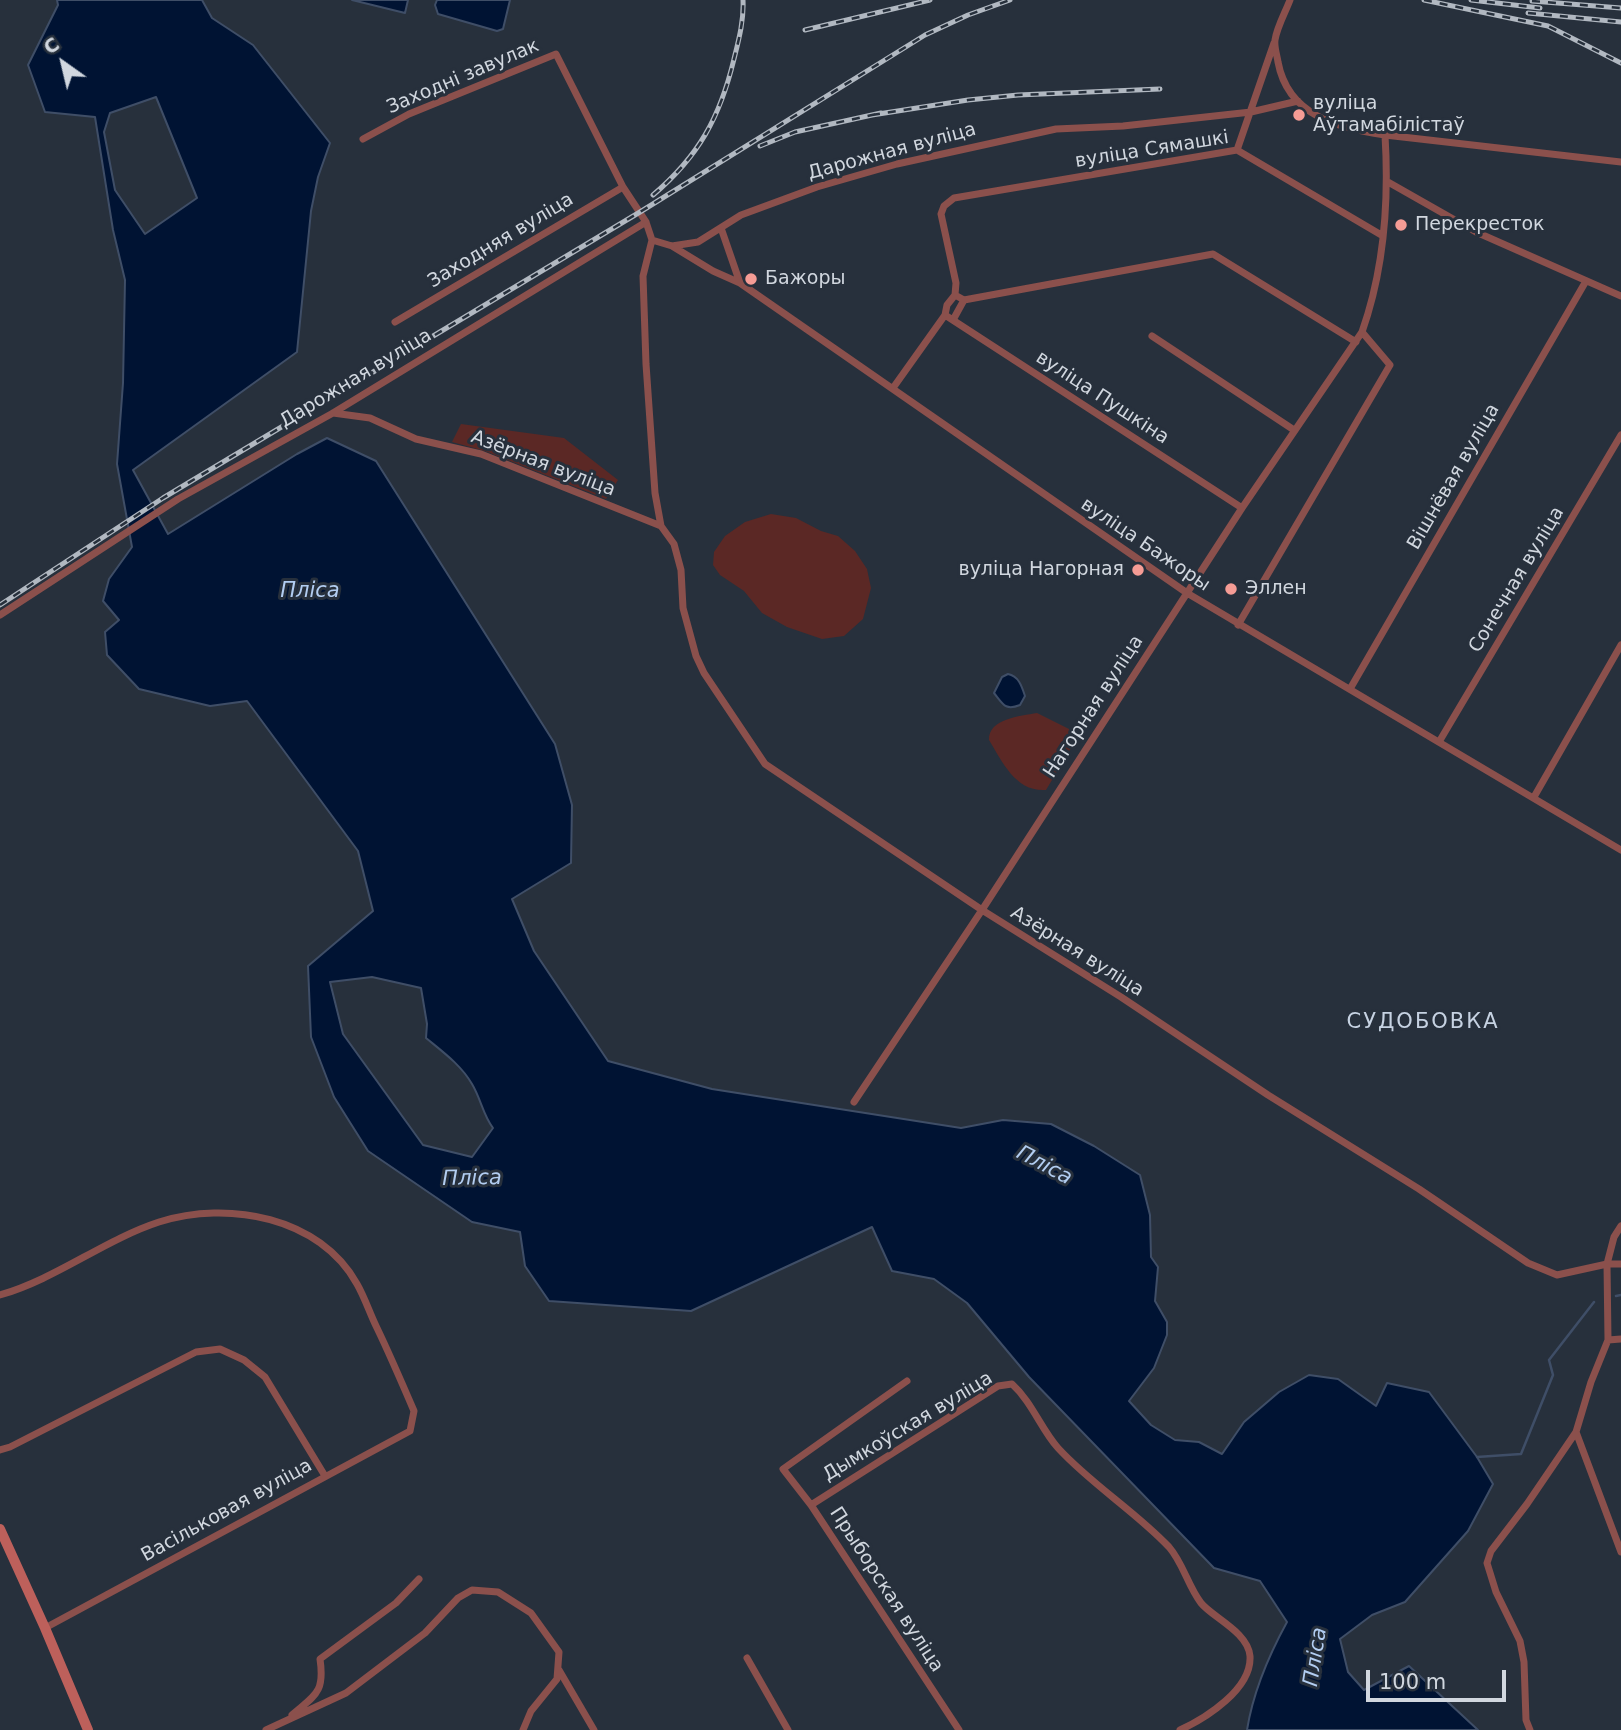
<!DOCTYPE html>
<html>
<head>
<meta charset="utf-8">
<style>
	body { margin:0 }
	#map { position:relative; width:1621px; height:1730px; overflow:hidden; background:#27303c; font-family:"DejaVu Sans",sans-serif }
	canvas { display:block }
	.north { position:absolute; left:28px; top:28px; width:70px; height:70px; -webkit-text-stroke:5px #27303c; paint-order:stroke; rotate:326deg; font-size:19px; font-weight:700; line-height:28px; text-align:center; color:#d1d7df }
	.north::after { content:''; display:block; margin:auto; width:24px; height:32px; background:#d1d7df; clip-path:polygon(50% 0,100% 100%,50% 72%,0 100%) }
	.scale { position:absolute; left:1366px; top:1670px; width:140px; height:32px; box-sizing:border-box; border:4px solid #d1d7df; border-top:0; padding-left:9px; font-size:21px; line-height:24px; white-space:nowrap; color:#d1d7df; -webkit-text-stroke:5px #27303c; paint-order:stroke }
</style>
</head>
<body>
<div id="map">
<canvas width="1621" height="1730"></canvas>
<div class="north">С</div>
<div class="scale">100 m</div>
</div>
<script>
const ctx = document.querySelector('canvas').getContext('2d');
ctx.lineJoin = 'round';
function fill(path, color) { ctx.fillStyle = color; ctx.fill(path, 'evenodd'); }
function trace(path, color, width, dash) { ctx.strokeStyle = color; ctx.lineWidth = width; ctx.lineCap = dash ? 'butt' : 'round'; ctx.setLineDash(dash || []); ctx.stroke(path); }
function label(font, color, halo, rows, align = 'center') {
  ctx.font = font + ' "DejaVu Sans",sans-serif'; ctx.lineWidth = 6; ctx.setLineDash([]); ctx.textBaseline = 'middle'; ctx.strokeStyle = halo; ctx.fillStyle = color; for (const [text, x, y, turn = 0] of rows) {
    ctx.save(); ctx.translate(x, y); ctx.rotate((+turn || 0) * Math.PI / 180); ctx.textAlign = isNaN(turn) ? turn : align; if (halo) ctx.strokeText(text, 0, 0); ctx.fillText(text, 0, 0); ctx.restore();
  }
}
const green = new Path2D(`
	M461 424 564 438 618 480 606 499 485 451 452 442Z
	M771 514 796 518 821 531 838 536 855 551 867 569 871 588 863 619 844 636 822 639 787 627 762 613 744 591 720 575 713 565 714 552 725 536 745 522Z
	M1037 713 1069 729 1074 743 1046 790C1016 792 1003 763 989 740 988 719 1020 716 1037 713Z`);
const water = new Path2D(`
	M57 0H202L212 18 253 45 330 143 318 177 311 211 297 352 133 470 168 534 297 454 327 438 376 461 555 744 572 805 571 863 512 899 534 951 608 1061 712 1089 961 1128 1003 1120 1051 1124 1094 1146 1140 1175 1150 1215 1151 1257 1158 1267 1155 1301 1167 1322V1335L1154 1368 1129 1401 1151 1425 1175 1440 1199 1442 1222 1454 1244 1422 1279 1392 1309 1375 1338 1379 1376 1406 1387 1383 1429 1392 1477 1457 1493 1484 1468 1531 1405 1602 1372 1615 1340 1639 1348 1672 1364 1690 1409 1666 1478 1730H1247C1253 1692 1269 1655 1287 1622L1260 1581 1214 1568 1029 1377 967 1303 934 1279 892 1271 872 1227 691 1311 549 1301 525 1266 520 1232 472 1222 368 1151 334 1097 311 1037 308 966 373 911 358 851 247 701 210 706 139 689 107 655 105 632 119 620 103 601 109 579 132 547 117 464 123 383 125 280 113 230 95 117 45 112 28 65 58 5ZM156 97 197 198 145 234 115 190 104 132 110 113ZM372 977 421 988 427 1024 426 1038C443 1052 461 1065 472 1084 481 1099 483 1115 493 1128L472 1157 423 1145 343 1034 330 982Z
	M352 0H408L405 13Z
	M437 0H510L503 29 497 31 438 14 435 5Z
	M1008 674C1019 676 1022 687 1025 696L1020 705C1005 711 1003 704 994 693L1002 677Z`);
const stream = new Path2D(`
	M1616 1296 1621 1295
	M1477 1457 1521 1454 1553 1375 1549 1360 1594 1302`);
const street = new Path2D(`
	M1290 0C1285 13 1277 27 1275 40 1274 47 1277 55 1278 62 1288 116 1338 128 1385 135L1621 162
	M363 139 409 114 556 54 623 187 646 222
	M1237 150 1274 43
	M1388 182 1476 232 1621 296
	M721 228 740 283
	M652 240 643 276 646 364 655 493 661 526 674 544 681 570 683 608 696 656 704 673 765 764 982 910 1121 997 1268 1095 1419 1189 1528 1263 1557 1275 1607 1264H1621
	M672 246 713 271 740 283 1187 593 1621 850
	M955 295 964 300 1213 254 1356 342
	M945 315 1242 508
	M953 320 964 300
	M395 322 623 187
	M1152 336 1294 430
	M893 388 945 315 947 305 955 295 956 283 941 214 944 206 954 198 1237 150 1383 236
	M333 413 370 418 416 439 481 454 661 526
	M0 615 178 499 333 413 646 222 652 240 672 246 698 242 741 215 817 187 897 164 1056 129 1123 126 1251 112 1298 101
	M1238 625 1390 365 1362 332
	M1350 689 1586 281
	M1439 742 1621 435
	M1534 797 1621 645
	M854 1102 982 910 1242 508 1362 332C1384 270 1389 200 1385 135
	M0 1295C56 1279 104 1240 159 1222 228 1200 320 1217 357 1284 365 1298 370 1314 377 1328 390 1355 402 1383 414 1411L410 1431 45 1628
	M1608 1340 1621 1339
	M907 1381 783 1469 811 1505 959 1730
	M1576 1432 1621 1552
	M0 1450 10 1447 196 1352 220 1349 244 1360 265 1377 325 1476
	M811 1505 998 1386 1012 1384C1032 1402 1041 1429 1058 1448 1092 1485 1135 1511 1169 1547 1183 1563 1188 1586 1201 1603 1212 1617 1248 1632 1250 1656 1252 1689 1206 1718 1180 1730
	M747 1658 788 1730
	M559 1670 594 1730
	M292 1715C315 1695 325 1693 320 1659L396 1603 419 1579
	M266 1730 346 1693 425 1633 458 1598 472 1590 498 1592 531 1613 559 1652 557 1679 531 1711 523 1730
	M1530 1730 1526 1720 1524 1662 1520 1641 1496 1592 1487 1563 1491 1551 1527 1504 1576 1432 1591 1382 1608 1340 1607 1264 1614 1237 1621 1226`);
const secondary = new Path2D(`
	M0 1529 45 1628 88 1730`);
const rail = new Path2D(`
	M1424 0 1548 26 1621 63
	M1471 0 1540 8
	M1532 1 1621 8
	M1528 13 1621 22
	M805 30 930 0
	M872 115 968 100 1018 95 1160 89
	M760 146 795 132 881 113
	M653 195C699 156 720 117 734 59 739 39 744 20 743 0
	M0 605 163 498 640 212 925 35 968 15 1010 0`);
const markers = [
	[1299,115,7,"#f59c95"],
	[1401,225,7,"#f59c95"],
	[751,279,7,"#f59c95"],
	[1138,570,7,"#f59c95"],
	[1231,589,7,"#f59c95"]
];
const streetNames = [
	["Заходні завулак",463,77,-23],
	["вуліца Сямашкі",1152,150,-9],
	["Дарожная вуліца",892,152,-15],
	["Заходняя вуліца",501,241,-31],
	["Дарожная вуліца",356,379,-31],
	["вуліца Пушкіна",1102,398,33],
	["Азёрная вуліца",543,464,21],
	["Вішнёвая вуліца",1454,477,-60],
	["вуліца Бажоры",1145,545,34],
	["Сонечная вуліца",1517,580,-59],
	["Нагорная вуліца",1094,707,-57],
	["Азёрная вуліца",1077,952,32],
	["Дымкоўская вуліца",908,1427,-31],
	["Васільковая вуліца",227,1511,-29],
	["Прыборская вуліца",886,1590,57]
];
const poiNames = [
	["вуліца",1313,104],
	["Аўтамабілістаў",1313,126],
	["Перекресток",1415,225],
	["Бажоры",765,279],
	["вуліца Нагорная",1124,570,"right"],
	["Эллен",1245,589]
];
const waterNames = [
	["Пліса",310,592],
	["Пліса",1044,1166,28],
	["Пліса",472,1179,-1],
	["Пліса",1316,1657,-81]
];
const neighbourhoodNames = [
	["СУДОБОВКА",1423,1023]
];
fill(green, '#5b2825');
fill(water, '#001333');
trace(water, '#3f4e67', 2);
trace(stream, '#3f4e67', 2.5);
trace(street, '#8b504c', 7);
trace(secondary, '#bd605b', 10);
trace(rail, '#b1b8c1', 5);
trace(rail, '#27303c', 2.5, [8]);
for (const [x, y, r, color] of markers) { const dot = new Path2D(); dot.arc(x, y, r, 0, 2 * Math.PI); ctx.fillStyle = color; ctx.fill(dot); trace(dot, '#27303c', 2.5); }
label('19px', '#d1d7df', '#27303c', streetNames);
label('19px', '#d1d7df', '#27303c', poiNames, 'left');
label('italic 21px', '#b2cdf1', '#27303c', waterNames);
ctx.letterSpacing = '2px';
label('21px', '#c6d2e2', '#27303c', neighbourhoodNames);
ctx.letterSpacing = '0px';
</script>
</body>
</html>
